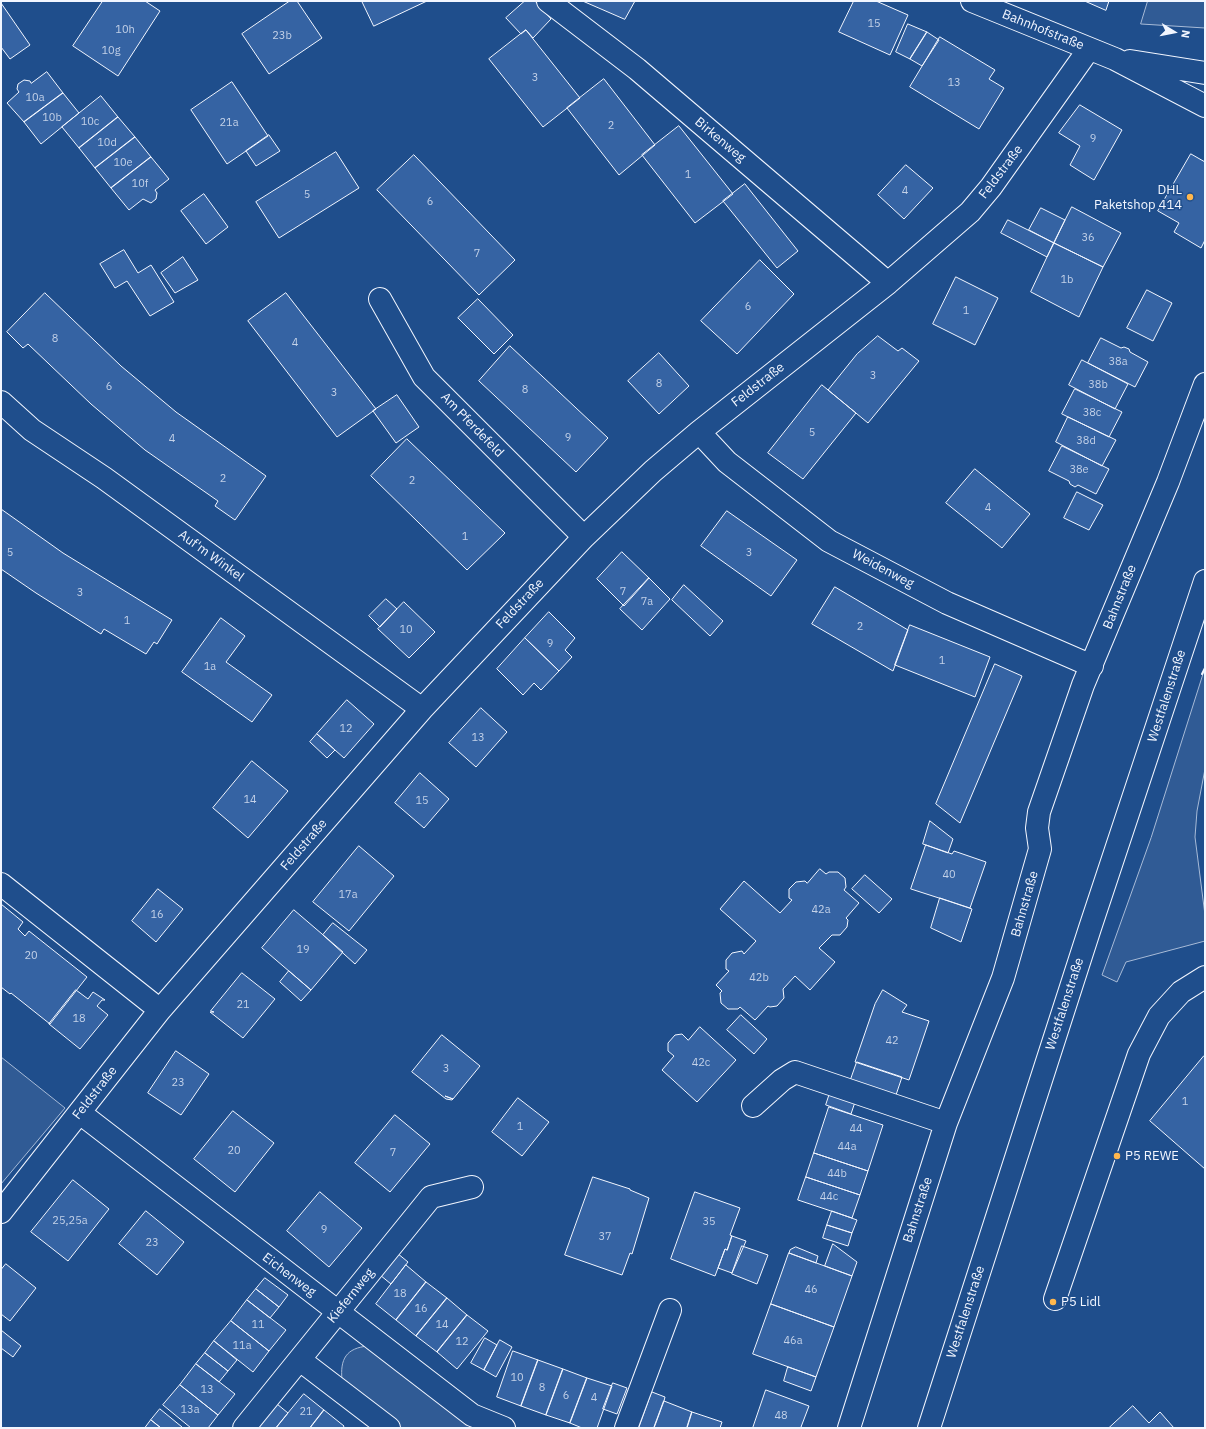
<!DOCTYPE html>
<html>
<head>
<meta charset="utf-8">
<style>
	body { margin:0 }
	#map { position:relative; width:1206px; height:1429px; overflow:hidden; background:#1f4e8c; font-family:"IBM Plex Sans",sans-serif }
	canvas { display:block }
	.frame { position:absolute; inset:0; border:2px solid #f2f6ff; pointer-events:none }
	.north { position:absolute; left:1154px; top:12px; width:40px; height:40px; -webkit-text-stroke:3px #1f4e8c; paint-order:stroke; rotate:100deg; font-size:11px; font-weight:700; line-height:16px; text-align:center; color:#f2f6ff }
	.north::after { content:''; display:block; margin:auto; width:14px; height:18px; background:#f2f6ff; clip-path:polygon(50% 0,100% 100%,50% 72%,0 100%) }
</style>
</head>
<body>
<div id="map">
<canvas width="1206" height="1429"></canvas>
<div class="frame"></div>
<div class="north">N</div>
</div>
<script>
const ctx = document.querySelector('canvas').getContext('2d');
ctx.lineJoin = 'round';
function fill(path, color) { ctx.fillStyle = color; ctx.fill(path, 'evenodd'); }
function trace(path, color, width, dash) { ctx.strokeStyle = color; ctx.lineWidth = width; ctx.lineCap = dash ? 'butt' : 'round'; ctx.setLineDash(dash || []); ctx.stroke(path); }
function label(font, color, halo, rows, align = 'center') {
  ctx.font = font + ' "IBM Plex Sans",sans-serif'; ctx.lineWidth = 3; ctx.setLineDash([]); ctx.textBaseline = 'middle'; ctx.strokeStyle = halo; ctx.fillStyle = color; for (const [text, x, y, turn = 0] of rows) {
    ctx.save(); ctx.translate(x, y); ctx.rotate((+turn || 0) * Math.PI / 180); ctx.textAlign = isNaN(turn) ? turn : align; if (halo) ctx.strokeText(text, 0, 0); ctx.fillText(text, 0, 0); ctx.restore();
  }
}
const green = new Path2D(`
	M1148 1H1205V28L1141 24Z
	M1205 668V769L1197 811 1195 837 1205 915V941L1126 962 1117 982 1102 975 1151 838Z
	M1 1057 65 1108 1 1184Z
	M368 1346 482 1428H400L348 1386 342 1380C340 1359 346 1348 368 1346Z`);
const building = new Path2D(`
	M103 1H145L160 11 118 76 73 46Z
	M290 1H297L322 38 269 74 242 34Z
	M362 1H427L374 26Z
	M525 1H535L551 19 533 38 526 30 521 34 506 18Z
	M583 1H635L625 19Z
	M854 1H876L908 15 890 55 839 32Z
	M1085 1H1109L1106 10Z
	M1 3 30 45 10 59 1 47Z
	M908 24 927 32 910 59 896 52Z
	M526 30 580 98 543 127 489 59Z
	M927 32 939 40 922 66 910 59Z
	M940 37 995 70 989 79 1004 88 979 129 910 87Z
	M47 72 63 93 24 122 7 103 19 92 17 89 18 84 24 80 30 81 31 83Z
	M604 79 655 145 619 175 567 108Z
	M232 82 268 136 227 164 191 110Z
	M63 93 79 113 41 144 24 122Z
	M101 96 118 117 79 148 62 127Z
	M1080 105 1122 130 1094 180 1070 165 1080 146 1059 133Z
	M118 117 135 137 95 168 79 148Z
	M679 126 733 194 695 223 642 155Z
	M269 135 280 151 256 166 246 151Z
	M135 137 151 157 111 188 95 168Z
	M336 152 359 188 279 238 256 202Z
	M1191 154 1205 162V240L1201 248 1174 232 1179 223 1158 211Z
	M414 155 515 260 479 295 377 190Z
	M151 157 169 179 155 190 157 193 156 199 151 203 143 199 129 210 111 188Z
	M906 165 933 188 904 219 878 195Z
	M745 184 798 251 777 268 723 201Z
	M204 194 228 227 206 244 181 211Z
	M1072 207 1121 233 1103 267 1054 243Z
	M1041 208 1065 220 1054 243 1029 230Z
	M1008 220 1054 243 1047 257 1001 233Z
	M1054 243 1103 267 1079 317 1031 292Z
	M124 250 138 273 151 265 174 302 150 316 127 281 115 288 100 264Z
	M183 257 198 280 175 293 161 273Z
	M760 260 794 294 737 354 701 321Z
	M956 277 998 298 975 345 933 324Z
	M1147 290 1172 303 1153 341 1127 328Z
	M45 293 121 366 176 412 266 476 235 520 215 506 218 501 145 450 91 404 28 344 23 348 7 332Z
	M286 293 376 409 337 437 248 321Z
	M478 299 513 335 494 354 458 318Z
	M878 336 898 351 902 348 919 361 868 423 828 390 857 354Z
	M1101 338 1121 348 1124 347 1129 349 1130 352 1148 362 1135 387 1088 363Z
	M510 346 608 438 576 472 479 381Z
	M659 353 689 386 659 414 628 381Z
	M1082 360 1128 384 1115 409 1069 385Z
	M822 385 856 413 803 479 768 453Z
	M1075 389 1122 412 1109 437 1062 414Z
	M397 395 419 427 396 443 373 411Z
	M1068 417 1116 440 1102 466 1056 442Z
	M407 439 505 533 467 570 371 476Z
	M1062 446 1109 469 1096 494 1078 485 1075 487 1070 484 1069 481 1049 471Z
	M975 469 1030 514 1002 548 946 503Z
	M1077 492 1103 505 1089 530 1064 518Z
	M1 509 63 553 172 620 157 644 154 642 146 654 104 629 101 634 36 593 1 569Z
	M727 511 797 560 771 596 701 546Z
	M622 552 649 578 624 606 597 579Z
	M649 578 670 599 642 630 620 609Z
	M684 585 723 621 710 636 672 600Z
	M835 587 908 630 893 671 812 624Z
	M386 599 397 609 380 627 369 616Z
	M404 602 435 632 409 658 378 629Z
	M549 612 575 638 565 650 572 657 559 671 525 638Z
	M221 618 245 636 226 662 272 695 252 722 182 672Z
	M910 625 990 657 975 697 895 665Z
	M525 638 559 671 541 690 534 683 523 695 497 669Z
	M995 664 1022 676 960 823 936 804Z
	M347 700 374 724 344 758 317 734Z
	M481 708 507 732 476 767 449 743Z
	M317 734 335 750 327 758 310 742Z
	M252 761 288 791 248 838 213 808Z
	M420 773 449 799 424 828 395 803Z
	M930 821 953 839 948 853 923 844Z
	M926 845 952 854 954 851 986 862 970 908 911 889Z
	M359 846 394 876 349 931 313 902Z
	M820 869 826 874 829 872H838L845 878 846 887 844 890 859 903 846 918 848 920 847 927 840 935H832L819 948 835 962 810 990 795 976 783 989 784 998 777 1006 770 1007 768 1006 755 1020 740 1007 738 1009H728L721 1003 720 993 722 991 716 985 729 971 726 969V960L732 953 742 951 744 954 756 941 720 909 744 881 780 913 792 900 789 898V889L796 882 805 881 807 883Z
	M865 875 892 899 879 913 852 889Z
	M158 889 183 909 156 942 132 921Z
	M940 898 972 909 961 942 931 928Z
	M1 904 23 922 18 929 25 936 29 931 87 977 50 1024 11 993 10 994 1 987Z
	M294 910 343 952 311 990 262 948Z
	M333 923 367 950 355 964 323 935Z
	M289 971 311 990 301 1001 280 982Z
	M242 973 275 999 243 1038 210 1012H214L211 1011Z
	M76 990 88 999 93 992 105 1000H102L97 1006 108 1015 80 1049 49 1024Z
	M883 990 907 1005 902 1012 929 1021 909 1080 855 1062 875 1004Z
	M741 1015 767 1039 754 1054 727 1030Z
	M700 1027 736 1060 697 1102 662 1070 674 1056 668 1051V1043L675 1035 682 1034 688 1040Z
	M442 1035 480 1066 453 1099 445 1096 453 1099 452 1100 446 1099 412 1072Z
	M176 1051 209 1074 181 1115 148 1093Z
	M1204 1056H1205V1169L1150 1121Z
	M857 1062 902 1077 895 1098 850 1082Z
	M830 1093 855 1102 851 1114 826 1105Z
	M518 1098 549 1122 522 1156 492 1132Z
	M829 1107 883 1125 868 1171 814 1153Z
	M233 1111 274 1143 235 1192 194 1159Z
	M395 1115 430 1144 390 1192 355 1163Z
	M814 1153 868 1171 860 1195 806 1177Z
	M593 1177 630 1189V1190L649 1198 632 1254 630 1253 622 1275 565 1255Z
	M806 1177 860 1195 852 1218 798 1200Z
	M73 1180 109 1209 68 1261 31 1232Z
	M320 1192 362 1228 329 1267 287 1231Z
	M695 1192 740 1208 730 1235 732 1236 727 1250 725 1249 715 1276 671 1259Z
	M146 1211 184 1242 157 1275 119 1244Z
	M832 1211 857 1220 852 1233 827 1225Z
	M827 1225 852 1233 848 1246 823 1238Z
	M732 1236 746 1241 732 1273 718 1268 725 1249 727 1250Z
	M833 1244 857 1262 852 1276 825 1266Z
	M742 1246 768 1255 757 1284 732 1274Z
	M796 1247 818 1256 816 1263 789 1253 790 1250Z
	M397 1253 408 1262 391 1284 380 1275Z
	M789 1253 852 1276 834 1327 771 1304Z
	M6 1264 36 1288 10 1321 1 1314V1270Z
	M406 1265 426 1282 396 1320 376 1304Z
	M265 1278 288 1295 279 1307 256 1289Z
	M426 1282 447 1298 416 1336 396 1320Z
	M256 1289 279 1307 270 1318 247 1300Z
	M447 1298 467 1315 437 1352 416 1336Z
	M247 1300 286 1330 269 1351 231 1321Z
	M771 1304 834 1327 816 1377 753 1354Z
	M467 1315 488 1331 457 1369 437 1352Z
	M231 1321 269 1351 253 1372 214 1341Z
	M1 1330 21 1346 13 1357 1 1348Z
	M485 1338 497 1345 484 1370 471 1363Z
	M500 1340 512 1347 496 1377 484 1370Z
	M214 1341 237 1360 228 1371 205 1353Z
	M513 1351 538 1360 521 1406 497 1397Z
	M205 1353 228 1371 219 1382 196 1364Z
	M538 1360 563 1369 546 1415 521 1406Z
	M196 1364 235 1394 218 1415 180 1385Z
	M788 1367 816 1377 811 1391 784 1381Z
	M563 1369 587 1378 570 1423 546 1415Z
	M587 1378 612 1386 597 1428H582L570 1423Z
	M613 1383 627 1388 617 1414 603 1409Z
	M180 1385 218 1415 208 1428H191L163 1405Z
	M766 1390 809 1406 801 1427 803 1428H753Z
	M652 1392 665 1397 664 1401 654 1428H639Z
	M304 1394 324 1410 310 1428H276Z
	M664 1401 692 1412 687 1428H654Z
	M277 1404 288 1413 276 1428H261L259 1427Z
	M1133 1406 1149 1423 1160 1412 1174 1428H1109Z
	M160 1409 182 1427V1428H161L151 1420Z
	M324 1410 344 1426 343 1428H310Z
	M692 1412 722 1422 720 1428H687Z
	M151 1420 161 1428H145Z`);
const minor = new Path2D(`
	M548 1 637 69 888 283
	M972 1 1115 59 1205 106
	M1130 61 1205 73
	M380 299 424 377 584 537
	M1 402 32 430 104 478 422 709
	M699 432 727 462 829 541 947 603 1092 666
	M1 884 160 1010
	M753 1106 782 1080 795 1072 946 1123
	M80 1113 472 1415 504 1428
	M1 1212 160 1010 422 709 584 537 653 471 699 432 888 283 970 212 991 187 1089 49
	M1055 1299 1139 1054 1159 1016 1181 992 1205 977
	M300 1360 389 1428
	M244 1428 431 1197 472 1187
	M626 1428 670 1310
	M849 1428 946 1123 1003 978 1040 849 1037 828 1039 812 1083 685 1168 482 1205 384`);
const major = new Path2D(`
	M929 1428 1090 928 1205 581`);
const wall = new Path2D(`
	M1202 674 1205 668`);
const markers = [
	[1190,197,4,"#ffb74d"],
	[1117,1156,4,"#ffb74d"],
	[1053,1302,4,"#ffb74d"]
];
const numberNames = [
	["15",874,24],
	["10h",125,30],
	["23b",282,36],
	["10g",111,51],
	["3",535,78],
	["13",954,83],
	["10a",35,98],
	["10b",52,118],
	["10c",90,122],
	["21a",229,123],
	["2",611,126],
	["9",1093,139],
	["10d",107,143],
	["10e",123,163],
	["1",688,175],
	["10f",140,184],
	["4",905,191],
	["5",307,195],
	["6",430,202],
	["36",1088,238],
	["7",477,254],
	["1b",1067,280],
	["6",748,307],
	["1",966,311],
	["8",55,339],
	["4",295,343],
	["38a",1118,362],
	["3",873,376],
	["8",659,384],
	["38b",1098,385],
	["6",109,387],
	["8",525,390],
	["3",334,393],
	["38c",1092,413],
	["5",812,433],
	["9",568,438],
	["4",172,439],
	["38d",1086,441],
	["38e",1079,470],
	["2",223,479],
	["2",412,481],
	["4",988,508],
	["1",465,537],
	["5",10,553],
	["3",749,553],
	["7",623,592],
	["3",80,593],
	["7a",647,602],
	["1",127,621],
	["2",860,627],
	["10",406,630],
	["9",550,644],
	["1",942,661],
	["1a",210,667],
	["12",346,729],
	["13",478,738],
	["14",250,800],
	["15",422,801],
	["40",949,875],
	["17a",348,895],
	["42a",821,910],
	["16",157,915],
	["19",303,950],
	["20",31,956],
	["42b",759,978],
	["21",243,1005],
	["18",79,1019],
	["42",892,1041],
	["42c",701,1063],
	["3",446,1069],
	["23",178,1083],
	["1",1185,1102],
	["1",520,1127],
	["44",856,1129],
	["44a",847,1147],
	["20",234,1151],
	["7",393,1153],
	["44b",837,1174],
	["44c",829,1197],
	["25,25a",70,1221],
	["35",709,1222],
	["9",324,1230],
	["37",605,1237],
	["23",152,1243],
	["46",811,1290],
	["18",400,1294],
	["16",421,1309],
	["11",258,1325],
	["14",442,1325],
	["46a",793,1341],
	["12",462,1342],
	["11a",242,1346],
	["10",517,1378],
	["8",542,1388],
	["13",207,1390],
	["6",566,1396],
	["4",594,1398],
	["13a",190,1410],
	["21",306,1412],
	["48",781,1416]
];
const streetNames = [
	["Bahnhofstraße",1043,30,22],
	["Birkenweg",720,140,40],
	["Feldstraße",1001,172,-53],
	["Feldstraße",758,385,-38],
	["Am Pferdefeld",472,425,46],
	["Auf'm Winkel",211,556,36],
	["Weidenweg",883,569,28],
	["Bahnstraße",1120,597,-68],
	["Feldstraße",520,604,-47],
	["Westfalenstraße",1167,696,-72],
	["Feldstraße",304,845,-49],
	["Bahnstraße",1025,904,-74],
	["Westfalenstraße",1065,1004,-72],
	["Feldstraße",95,1093,-52],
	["Bahnstraße",918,1210,-72],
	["Eichenweg",289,1275,37],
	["Kiefernweg",351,1296,-51],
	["Westfalenstraße",966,1312,-72]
];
const poiNames = [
	["DHL",1182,190,"right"],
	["Paketshop 414",1182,205,"right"],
	["P5 REWE",1125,1156],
	["P5 Lidl",1061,1302]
];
fill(green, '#305b95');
trace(green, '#a8bbd7', 1);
fill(building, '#3563a3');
trace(building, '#f2f6ff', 1);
trace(minor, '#f2f6ff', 24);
trace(major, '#f2f6ff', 24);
trace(minor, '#1f4e8c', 22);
trace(major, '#1f4e8c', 22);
trace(wall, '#f2f6ff', 2);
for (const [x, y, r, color] of markers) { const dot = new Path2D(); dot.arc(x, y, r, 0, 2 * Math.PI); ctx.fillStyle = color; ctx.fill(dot); trace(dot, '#1f4e8c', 1.5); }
label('11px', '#c3d1e8', null, numberNames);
label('13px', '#f2f6ff', '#1f4e8c', streetNames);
label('13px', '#f2f6ff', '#1f4e8c', poiNames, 'left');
</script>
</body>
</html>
